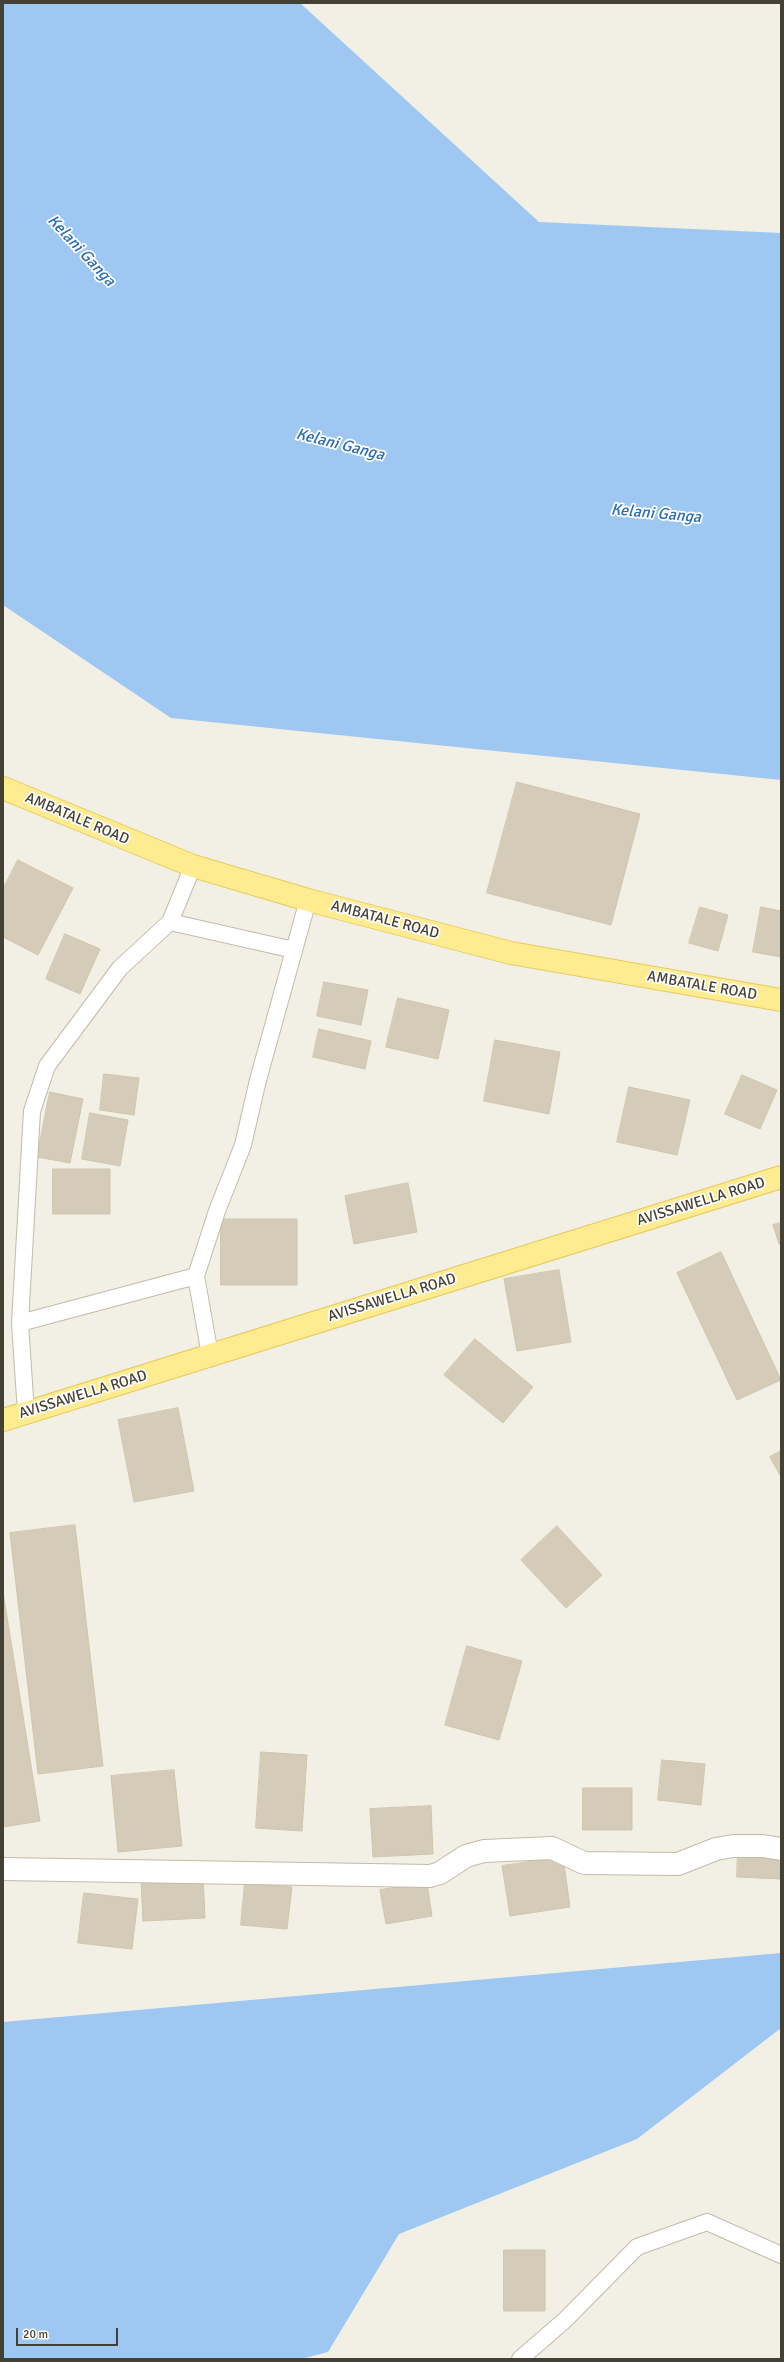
<!DOCTYPE html>
<html>
<head>
<meta charset="utf-8">
<style>
	body { margin:0 }
	#map { position:relative; width:784px; height:2362px; overflow:hidden; background:#f2f0e4; font-family:Signika,sans-serif }
	canvas { display:block }
	.frame { position:absolute; inset:0; border:4px solid #454034; pointer-events:none }
	.scale { position:absolute; left:16px; top:2328px; width:102px; height:18px; box-sizing:border-box; border:2px solid #454034; border-top:0; padding-left:5px; font-size:12px; line-height:14px; white-space:nowrap; color:#454034; -webkit-text-stroke:3px #fff; paint-order:stroke }
</style>
</head>
<body>
<div id="map">
<canvas width="784" height="2362"></canvas>
<div class="frame"></div>
<div class="scale">20 m</div>
</div>
<script>
const ctx = document.querySelector('canvas').getContext('2d');
ctx.lineJoin = 'round';
function fill(path, color) { ctx.fillStyle = color; ctx.fill(path, 'evenodd'); }
function trace(path, color, width, dash) { ctx.strokeStyle = color; ctx.lineWidth = width; ctx.lineCap = dash ? 'butt' : 'round'; ctx.setLineDash(dash || []); ctx.stroke(path); }
function label(font, color, halo, rows, align = 'center') {
  ctx.font = font + ' Signika,sans-serif'; ctx.lineWidth = 3.5; ctx.setLineDash([]); ctx.textBaseline = 'middle'; ctx.strokeStyle = halo; ctx.fillStyle = color; for (const [text, x, y, turn = 0] of rows) {
    ctx.save(); ctx.translate(x, y); ctx.rotate((+turn || 0) * Math.PI / 180); ctx.textAlign = isNaN(turn) ? turn : align; if (halo) ctx.strokeText(text, 0, 0); ctx.fillText(text, 0, 0); ctx.restore();
  }
}
const water = new Path2D(`
	M3 3H300L539 222 781 233V780L171 718 3 605Z
	M781 1953V2028L637 2139 399 2234 328 2352 301 2359H3V2022Z`);
const building = new Path2D(`
	M517 782 640 814 611 925 487 893Z
	M18 860 73 888 38 955 3 937V889Z
	M700 907 728 915 718 951 689 943Z
	M761 907 781 911V957L753 952Z
	M65 934 100 949 80 994 46 979Z
	M324 982 368 990 361 1025 317 1016Z
	M398 998 449 1010 438 1059 386 1047Z
	M319 1029 371 1041 365 1069 313 1057Z
	M495 1040 560 1052 549 1114 484 1101Z
	M104 1074 139 1078 134 1115 100 1110Z
	M742 1075 777 1090 760 1129 725 1114Z
	M629 1087 690 1100 677 1155 617 1142Z
	M50 1092 83 1099 70 1163 37 1157Z
	M90 1113 128 1120 120 1166 82 1159Z
	M53 1169H110V1214H53Z
	M408 1183 417 1232 354 1244 345 1196Z
	M221 1219H297V1285H221Z
	M781 1223V1244H779L773 1225Z
	M721 1252 781 1380 737 1400 677 1273Z
	M559 1270 571 1342 517 1351 504 1279Z
	M475 1339 533 1387 503 1423 444 1375Z
	M178 1408 194 1491 134 1502 118 1420Z
	M781 1451V1477L770 1457Z
	M75 1525 103 1766 38 1774 10 1533Z
	M557 1526 602 1575 566 1608 521 1560Z
	M3 1592 40 1821 3 1827Z
	M467 1646 522 1661 499 1740 445 1725Z
	M261 1752 307 1755 302 1831 256 1828Z
	M662 1760 705 1764 701 1805 658 1800Z
	M174 1770 182 1846 118 1852 111 1776Z
	M583 1788H632V1830H583Z
	M431 1806 433 1854 373 1857 370 1809Z
	M738 1851 781 1853 780 1879 737 1877Z
	M563 1857 570 1907 510 1916 502 1866Z
	M203 1876 205 1918 143 1921 141 1880Z
	M245 1883 292 1887 287 1929 241 1925Z
	M427 1883 432 1916 386 1924 380 1890Z
	M84 1893 138 1899 132 1949 78 1943Z
	M504 2250H545V2311H504Z`);
const lane = new Path2D(`
	M170 922 294 950
	M20 1323 196 1276
	M210 1355 196 1276 217 1211 243 1145 258 1080 308 900
	M26 1413 20 1323 32 1111 47 1066 120 968 170 922 193 866
	M520 2359 565 2320 637 2247 707 2222 781 2255`);
const street = new Path2D(`
	M3 1869 430 1876 440 1873 466 1856 484 1851 552 1848 584 1863 678 1864 716 1849 733 1846H763L781 1849`);
const primary = new Path2D(`
	M3 788 193 866 308 900 511 953 781 1000
	M3 1420 781 1177`);
const streetNames = [
	["AMBATALE ROAD",77,819,23],
	["AMBATALE ROAD",385,920,15],
	["AMBATALE ROAD",702,986,10],
	["AVISSAWELLA ROAD",701,1202,-17],
	["AVISSAWELLA ROAD",392,1298,-17],
	["AVISSAWELLA ROAD",83,1395,-17]
];
const waterNames = [
	["Kelani Ganga",81,251,47],
	["Kelani Ganga",340,445,14],
	["Kelani Ganga",656,514,5]
];
fill(water, '#9ec7f2');
fill(building, '#d4ccb9');
trace(building, '#cfc5ac', 1);
trace(lane, '#c1bba9', 18);
trace(street, '#c1bba9', 24);
trace(primary, '#e6cb5e', 24);
trace(lane, '#fff', 16);
trace(street, '#fff', 22);
trace(primary, '#ffeb90', 22);
label('15px', '#454034', '#fff', streetNames);
label('italic 16px', '#2b6cb3', '#fff', waterNames);
</script>
</body>
</html>
